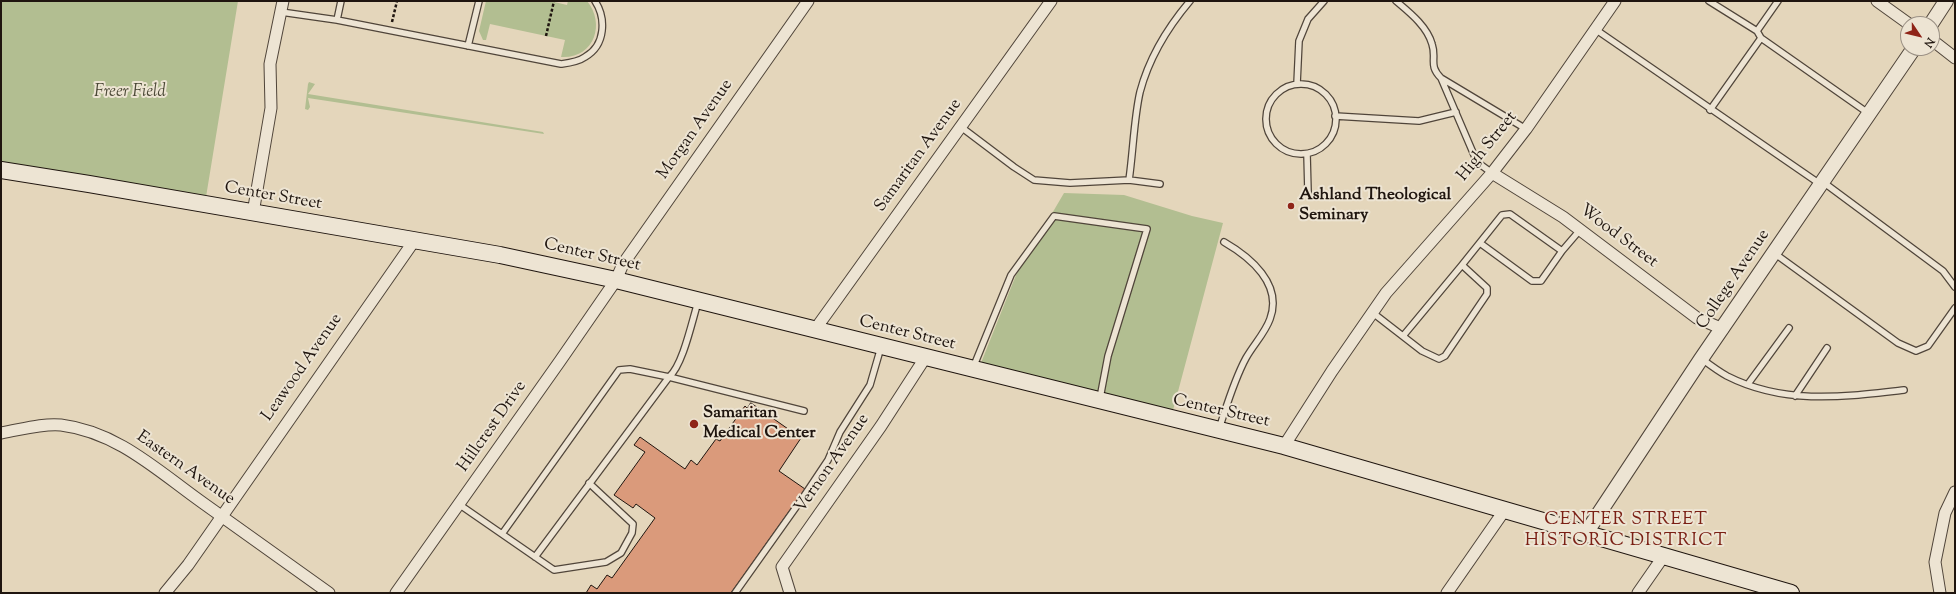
<!DOCTYPE html>
<html>
<head>
<meta charset="utf-8">
<style>
	body { margin:0 }
	#map { position:relative; width:1956px; height:594px; overflow:hidden; background:#e4d6bb; font-family:"Sorts Mill Goudy",serif }
	canvas { display:block }
	.frame { position:absolute; inset:0; border:2px solid #1f150f; pointer-events:none }
	.north { position:absolute; left:1900px; top:16px; width:40px; height:40px; box-sizing:border-box; background:#ede4d3; border:1px solid #9b9185; border-radius:50%; rotate:125deg; font-size:11px; font-weight:700; line-height:16px; text-align:center; color:#1f150f }
	.north::after { content:''; display:block; margin:auto; width:14px; height:18px; background:#8f2418; clip-path:polygon(50% 0,100% 100%,50% 72%,0 100%) }
</style>
</head>
<body>
<div id="map">
<canvas width="1956" height="594"></canvas>
<div class="frame"></div>
<div class="north">N</div>
</div>
<script>
const ctx = document.querySelector('canvas').getContext('2d');
ctx.lineJoin = 'round';
function fill(path, color) { ctx.fillStyle = color; ctx.fill(path, 'evenodd'); }
function trace(path, color, width, dash) { ctx.strokeStyle = color; ctx.lineWidth = width; ctx.lineCap = dash ? 'butt' : 'round'; ctx.setLineDash(dash || []); ctx.stroke(path); }
function label(font, color, halo, rows, align = 'center') {
  ctx.font = font + ' "Sorts Mill Goudy",serif'; ctx.lineWidth = 4; ctx.setLineDash([]); ctx.textBaseline = 'middle'; ctx.strokeStyle = halo; ctx.fillStyle = color; for (const [text, x, y, turn = 0] of rows) {
    ctx.save(); ctx.translate(x, y); ctx.rotate((+turn || 0) * Math.PI / 180); ctx.textAlign = isNaN(turn) ? turn : align; if (halo) ctx.strokeText(text, 0, 0); ctx.fillText(text, 0, 0); ctx.restore();
  }
}
const green = new Path2D(`
	M1 1H238L206 197 1 165Z
	M486 1H550L567 5 568 1H587C606 24 594 59 561 57L565 40 490 24 486 40H483L479 31Z
	M309 82 315 84 308 94 543 132 544 134 308 98 310 107 308 110 305 109 308 84Z
	M1064 193 1124 195 1192 216 1223 223 1172 414 979 368 1016 275Z`);
const building = new Path2D(`
	M751 403 801 438 779 471 805 489 731 593H586L591 585 597 589 607 575 612 578 655 518 636 504 633 508 614 495 645 452 634 445 640 437 685 469 691 460 697 465 716 439 720 441 745 406 747 408Z`);
const path = new Path2D(`
	M392 22 397 1
	M546 36 554 1`);
const service = new Path2D(`
	M1396 1C1409 12 1427 26 1432 44 1437 59 1428 65 1441 78L1526 129
	M1709 1 1757 31 1761 38 1868 113
	M281 12 337 20 561 64C569 63 578 62 585 57 606 45 606 18 595 1
	M337 20 341 1
	M1595 29 1820 184
	M1757 31 1778 1
	M468 46 479 1
	M1441 78 1477 162 1492 173
	M1297 84 1299 41 1308 19 1324 1
	M1266 119a35 35 0 1 1 70 0a35 35 0 1 1-70 0Z
	M1710 110 1761 38
	M1335 116 1419 121 1456 112
	M961 127 1014 167 1034 180 1070 183 1129 180 1160 184
	M1307 154 1308 192
	M1129 180C1133 153 1134 118 1140 92 1149 58 1168 27 1190 1
	M1823 182 1943 271 1955 287
	M1480 243 1532 281H1541L1562 251
	M1774 253 1898 343 1916 351 1928 346 1955 308
	M1373 313 1422 351 1439 359 1445 356 1487 294V288L1462 265 1502 215 1510 214 1562 251 1580 230
	M1403 336 1462 265
	M1702 359C1710 365 1718 371 1727 376 1784 405 1843 397 1904 390
	M973 368 1011 275 1054 216 1147 229 1108 356 1100 398
	M1748 384 1789 328
	M1795 396 1827 348
	M1219 429C1227 405 1234 380 1246 358 1254 344 1265 333 1270 319 1283 284 1250 257 1224 242
	M460 505 554 570 606 562 621 553 632 533 633 524 589 483
	M502 534 619 370 630 369 669 377 804 411
	M535 557 669 377C683 365 692 321 698 302
	M735 593 804 496 828 460 840 432 870 385 881 347`);
const minor = new Path2D(`
	M1877 1 1909 24
	M1932 40 1955 58
	M1492 173 1563 217 1697 318 1723 329
	M253 213 271 108 270 64 283 1
	M814 331 1051 1
	M1 433C20 430 42 423 61 425 118 432 159 472 203 503 245 533 287 563 329 593
	M1284 446 1332 371 1386 293 1492 173 1526 129 1615 1
	M165 593 188 565 414 241
	M396 593 560 361 616 280 623 264 808 1
	M790 593 782 567 881 426 925 358
	M1447 593 1504 511
	M1638 593 1663 557
	M1940 593 1935 562 1945 513 1955 492`);
const tertiary = new Path2D(`
	M1931 24 1946 1
	M1586 533 1701 359 1914 48`);
const secondary = new Path2D(`
	M1 170 89 184 500 255 616 280 1284 446 1791 593`);
const markers = [
	[1291,206,4,"#8f2418"],
	[694,424,5,"#8f2418"]
];
const parkNames = [
	["Freer Field",130,93]
];
const streetNames = [
	["Morgan Avenue",696,130,-55],
	["High Street",1488,147,-51],
	["Samaritan Avenue",919,156,-54],
	["Center Street",273,197,10],
	["Wood Street",1618,237,37],
	["Center Street",592,256,13],
	["College Avenue",1734,280,-56],
	["Center Street",907,334,14],
	["Leawood Avenue",303,368,-55],
	["Center Street",1221,412,13],
	["Hillcrest Drive",493,427,-55],
	["Vernon Avenue",833,464,-55],
	["Eastern Avenue",185,469,35]
];
const poiNames = [
	["Ashland Theological",1299,196],
	["Seminary",1299,216],
	["Samaritan",703,414],
	["Medical Center",703,434]
];
const neighbourhoodNames = [
	["CENTER STREET",1626,521],
	["HISTORIC DISTRICT",1626,542]
];
fill(green, '#b2be91');
fill(building, '#da9a7b');
trace(building, '#1f150f', 1);
trace(service, '#50453a', 8);
trace(minor, '#50453a', 13);
trace(tertiary, '#50453a', 16);
trace(secondary, '#1f150f', 18);
trace(path, '#1f150f', 2.5, [3, 2]);
trace(service, '#ede4d3', 5.5);
trace(minor, '#ede4d3', 11);
trace(tertiary, '#ede4d3', 14);
trace(secondary, '#ede4d3', 16);
for (const [x, y, r, color] of markers) { const dot = new Path2D(); dot.arc(x, y, r, 0, 2 * Math.PI); ctx.fillStyle = color; ctx.fill(dot); trace(dot, '#ede4d3', 1.5); }
label('italic 17px', '#4b4836', '#ede4d3', parkNames);
label('17px', '#1f150f', '#ede4d3', streetNames);
label('bold 17px', '#1f150f', '#ede4d3', poiNames, 'left');
ctx.letterSpacing = '1px';
label('18px', '#7a1f14', '#ede4d3', neighbourhoodNames);
ctx.letterSpacing = '0px';
</script>
</body>
</html>
